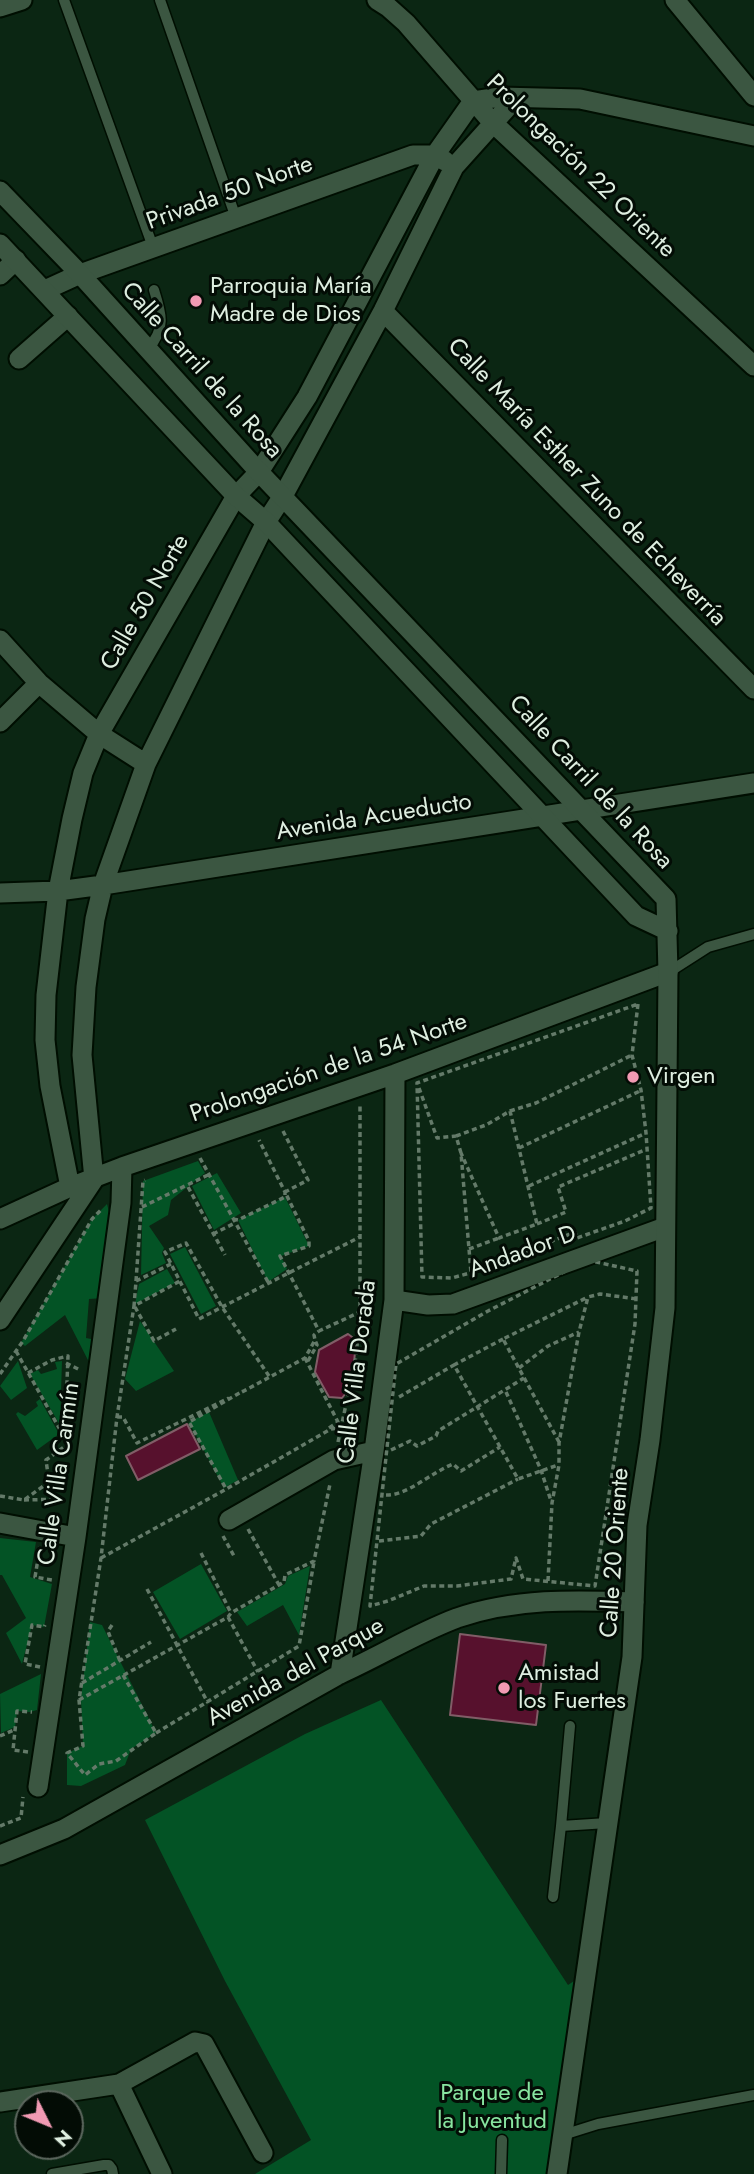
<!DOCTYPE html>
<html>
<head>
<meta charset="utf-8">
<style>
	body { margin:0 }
	#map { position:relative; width:754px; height:2174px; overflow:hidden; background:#0b2613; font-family:Jost,sans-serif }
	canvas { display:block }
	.north { position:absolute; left:14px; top:2090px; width:70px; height:70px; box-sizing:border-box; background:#030c05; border:2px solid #5b665d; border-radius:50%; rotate:133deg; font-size:19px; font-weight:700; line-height:28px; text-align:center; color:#deeee0 }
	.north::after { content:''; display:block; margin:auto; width:24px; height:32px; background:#f19ab3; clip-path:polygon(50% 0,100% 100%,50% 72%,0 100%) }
</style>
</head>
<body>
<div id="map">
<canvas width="754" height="2174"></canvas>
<div class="north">N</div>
</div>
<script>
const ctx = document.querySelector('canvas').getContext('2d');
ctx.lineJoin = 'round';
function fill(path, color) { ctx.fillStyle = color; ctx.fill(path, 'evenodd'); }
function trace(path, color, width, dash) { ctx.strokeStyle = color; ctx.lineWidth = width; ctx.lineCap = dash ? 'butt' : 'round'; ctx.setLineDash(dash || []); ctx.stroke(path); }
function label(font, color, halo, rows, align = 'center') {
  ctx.font = font + ' Jost,sans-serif'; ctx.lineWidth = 6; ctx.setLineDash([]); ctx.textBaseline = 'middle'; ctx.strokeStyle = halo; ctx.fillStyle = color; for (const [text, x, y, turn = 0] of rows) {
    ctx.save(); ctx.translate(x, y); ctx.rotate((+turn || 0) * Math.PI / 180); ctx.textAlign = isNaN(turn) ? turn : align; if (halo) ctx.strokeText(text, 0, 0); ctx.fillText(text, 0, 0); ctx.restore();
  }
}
const green = new Path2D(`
	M198 1161 205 1173 171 1200 168 1215 149 1226 164 1248 162 1253 166 1263 141 1275 143 1181Z
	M217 1173 241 1213 214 1230 192 1186Z
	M285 1197 309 1246 281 1256 287 1269 268 1282 238 1220Z
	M107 1204 119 1251 104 1298 89 1299 86 1338 96 1340 91 1366 65 1315 25 1346 21 1343 92 1219Z
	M185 1247 216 1306 201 1314 170 1254Z
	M167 1269 175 1283 135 1304 139 1284Z
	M140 1321 174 1371 136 1391 125 1379Z
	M18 1361 27 1388 11 1400 0 1386Z
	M62 1361 60 1425 30 1374 38 1370 41 1374 57 1369 55 1362Z
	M40 1399 59 1434 37 1450 16 1414 18 1412 25 1416 38 1406 36 1402Z
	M209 1412 238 1480 224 1488 189 1422Z
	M0 1538 36 1542 30 1577 52 1584 44 1627 32 1625 22 1664 6 1633 26 1618 2 1575H0Z
	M201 1564 227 1611 180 1639 153 1592Z
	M310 1566 299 1635 283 1605 247 1626 237 1612 285 1584 288 1576Z
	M90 1622 102 1625 156 1733 131 1749 125 1765 81 1786 67 1785V1753L83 1746 81 1699Z
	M41 1674 37 1710 30 1712 17 1711 15 1727 1 1733 0 1694Z
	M381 1700 568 1985 574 1981 575 1990 548 2174H255L311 2140 225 1981 145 1820 305 1734Z`);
const building = new Path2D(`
	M348 1334 356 1340 354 1363 346 1393 342 1398 329 1397 315 1372 319 1350Z
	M187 1424 200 1449 138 1480 126 1456Z
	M460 1634 546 1645 536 1725 450 1715Z`);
const path = new Path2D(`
	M638 1004 632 1055 641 1090 646 1133 651 1208 625 1221 577 1238 575 1232 477 1271 452 1278 422 1277 417 1083Z
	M419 1088 437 1138 456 1136 461 1153 471 1273
	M510 1111 536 1103 632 1055
	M283 1131 308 1180 285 1192 309 1241V1246L280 1256 319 1331 360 1312V1103
	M456 1136 486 1125 510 1111 537 1224 499 1238 461 1153
	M519 1148 640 1091
	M200 1158 268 1282
	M208 1175 187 1185 225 1255
	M529 1186 646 1133
	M142 1207 187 1185
	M233 1219 238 1220 285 1197V1192L259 1140
	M537 1224 566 1212 558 1187 647 1149
	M213 1234 235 1223
	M469 1249 499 1238
	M587 1260 637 1271 635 1324 595 1586 523 1579 516 1558 511 1579 457 1586H424L388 1601 370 1606 396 1364 488 1311Z
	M171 1264 136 1281 134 1306 180 1281
	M136 1281 143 1181 145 1180
	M135 1307 154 1341 176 1329
	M503 1339 454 1365 518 1479 558 1465
	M16 1351 67 1442
	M305 1358 338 1422 337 1424
	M308 1361 317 1345 315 1340
	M66 1363 80 1370
	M519 1368 548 1346 579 1332
	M28 1373 52 1360 68 1356 66 1408
	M0 1374 23 1341 92 1219 101 1210
	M269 1376 222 1307 186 1243 165 1252 199 1319C253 1291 306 1264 360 1237
	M242 1392 305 1358 315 1340 314 1335 319 1331
	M506 1392 541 1470 551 1501
	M399 1397 454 1365
	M117 1417H123L137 1443 229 1398
	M329 1428 338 1422
	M338 1442 341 1428
	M559 1442 503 1339 588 1297
	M68 1444 66 1408 77 1409
	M391 1450 410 1441 417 1446 436 1436 438 1431 524 1378
	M225 1487 189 1422 243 1391
	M386 1495C407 1496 432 1472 453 1464L461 1471 500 1447
	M0 1496 24 1500 49 1482 46 1460 68 1444
	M24 1500 64 1499
	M248 1529 279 1585
	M223 1536 234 1556
	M379 1541 421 1536 431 1524 518 1479
	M40 1547 35 1577 52 1580
	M201 1553 231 1613
	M101 1558 221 1492 331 1429 341 1428 356 1357 360 1312
	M548 1581 552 1503 559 1465V1443L579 1332 588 1297 600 1294 637 1299
	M147 1589 208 1703
	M228 1617 258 1672
	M112 1625 108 1631 109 1634 120 1661
	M40 1667 25 1664 32 1625 44 1627 45 1625
	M123 1675 156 1733 116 1761 99 1764 85 1775 67 1753 83 1746 79 1700 101 1558 117 1417 134 1306
	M82 1683 151 1642
	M79 1700 228 1617 231 1613 284 1582 285 1575 314 1561 330 1484
	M156 1733 299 1646 314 1562
	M0 1736 14 1730
	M28 1752 13 1750 17 1711 32 1712
	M0 1826 21 1818 23 1797`);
const service = new Path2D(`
	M64 0 153 247
	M160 0 236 218
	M148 349C166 328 162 315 154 290
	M669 972 708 947 754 934
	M561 1826 570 1726
	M553 1897 561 1826 607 1823
	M563 2135 598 2124 754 2095
	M52 2174 104 2165H109L112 2169 113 2174
	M501 2174 502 2140`);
const minor = new Path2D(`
	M377 0 388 7 406 23 492 122 754 366
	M675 0 754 96
	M0 7 22 0
	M0 275 16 260
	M45 290 80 274 413 155H435L445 161
	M383 311 754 689
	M19 359 68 316
	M0 640 39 683 99 734 146 764
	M0 722 39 683
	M0 893 58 891 103 885 754 783
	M94 1179 82 1055 86 987 95 919 103 885 146 764 266 522 283 496 383 311 454 167 515 99
	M70 1187 50 1086 45 1040 46 995 58 891 72 819 83 773 99 734 236 496 259 472 307 397 435 155 473 101 500 97 580 99 754 136
	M0 1219 70 1187 122 1167 395 1074 668 972
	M394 1300 428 1305 453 1304 665 1227
	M0 1320 94 1179
	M229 1520 334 1460 374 1451
	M0 1523 76 1537
	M340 1674 374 1451 394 1300 395 1074
	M38 1787 76 1537 121 1203 122 1167
	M0 1855 64 1829 340 1674C380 1656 417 1633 457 1618 515 1598 574 1600 634 1602
	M119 2084 162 2174
	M0 2102 119 2084 195 2042 204 2044 263 2153`);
const secondary = new Path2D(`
	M0 191 80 274 259 472 666 899 668 972 665 1308 650 1440 637 1525 632 1657 557 2174
	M0 244 236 496 266 522 636 916 668 931`);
const markers = [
	[196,301,7,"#f19ab3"],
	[633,1077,7,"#f19ab3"],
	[504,1688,7,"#f19ab3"]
];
const streetNames = [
	["Prolongación 22 Oriente",580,167,44],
	["Privada 50 Norte",230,194,-20],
	["Calle Carril de la Rosa",201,371,48],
	["Calle María Esther Zuno de Echeverría",586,483,46],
	["Calle 50 Norte",146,603,-60],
	["Calle Carril de la Rosa",590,783,47],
	["Avenida Acueducto",374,818,-9],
	["Prolongación de la 54 Norte",329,1069,-19],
	["Andador D",523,1253,-20],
	["Calle Villa Dorada",358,1372,-83],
	["Calle Villa Carmín",60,1474,-82],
	["Calle 20 Oriente",616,1553,-86],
	["Avenida del Parque",296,1673,-29]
];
const poiNames = [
	["Parroquia María",210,287],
	["Madre de Dios",210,315],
	["Virgen",647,1077],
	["Amistad",518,1674],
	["los Fuertes",518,1702]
];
const parkNames = [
	["Parque de",492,2094],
	["la Juventud",492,2122]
];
fill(green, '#035325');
fill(building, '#57112d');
trace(building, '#815d67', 2);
trace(service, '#000e01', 13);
trace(minor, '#000e01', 23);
trace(secondary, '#000e01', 23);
trace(path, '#647a69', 3.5, [5, 3.5]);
trace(service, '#3b5641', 10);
trace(minor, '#3b5641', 19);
trace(secondary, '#3b5641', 19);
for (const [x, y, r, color] of markers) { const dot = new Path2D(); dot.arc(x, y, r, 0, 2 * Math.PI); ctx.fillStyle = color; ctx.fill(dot); trace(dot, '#030c05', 2.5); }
label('24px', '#deeee0', '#030c05', streetNames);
label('24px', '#deeee0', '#030c05', poiNames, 'left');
label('24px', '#88e6a0', '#030c05', parkNames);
</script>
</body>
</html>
